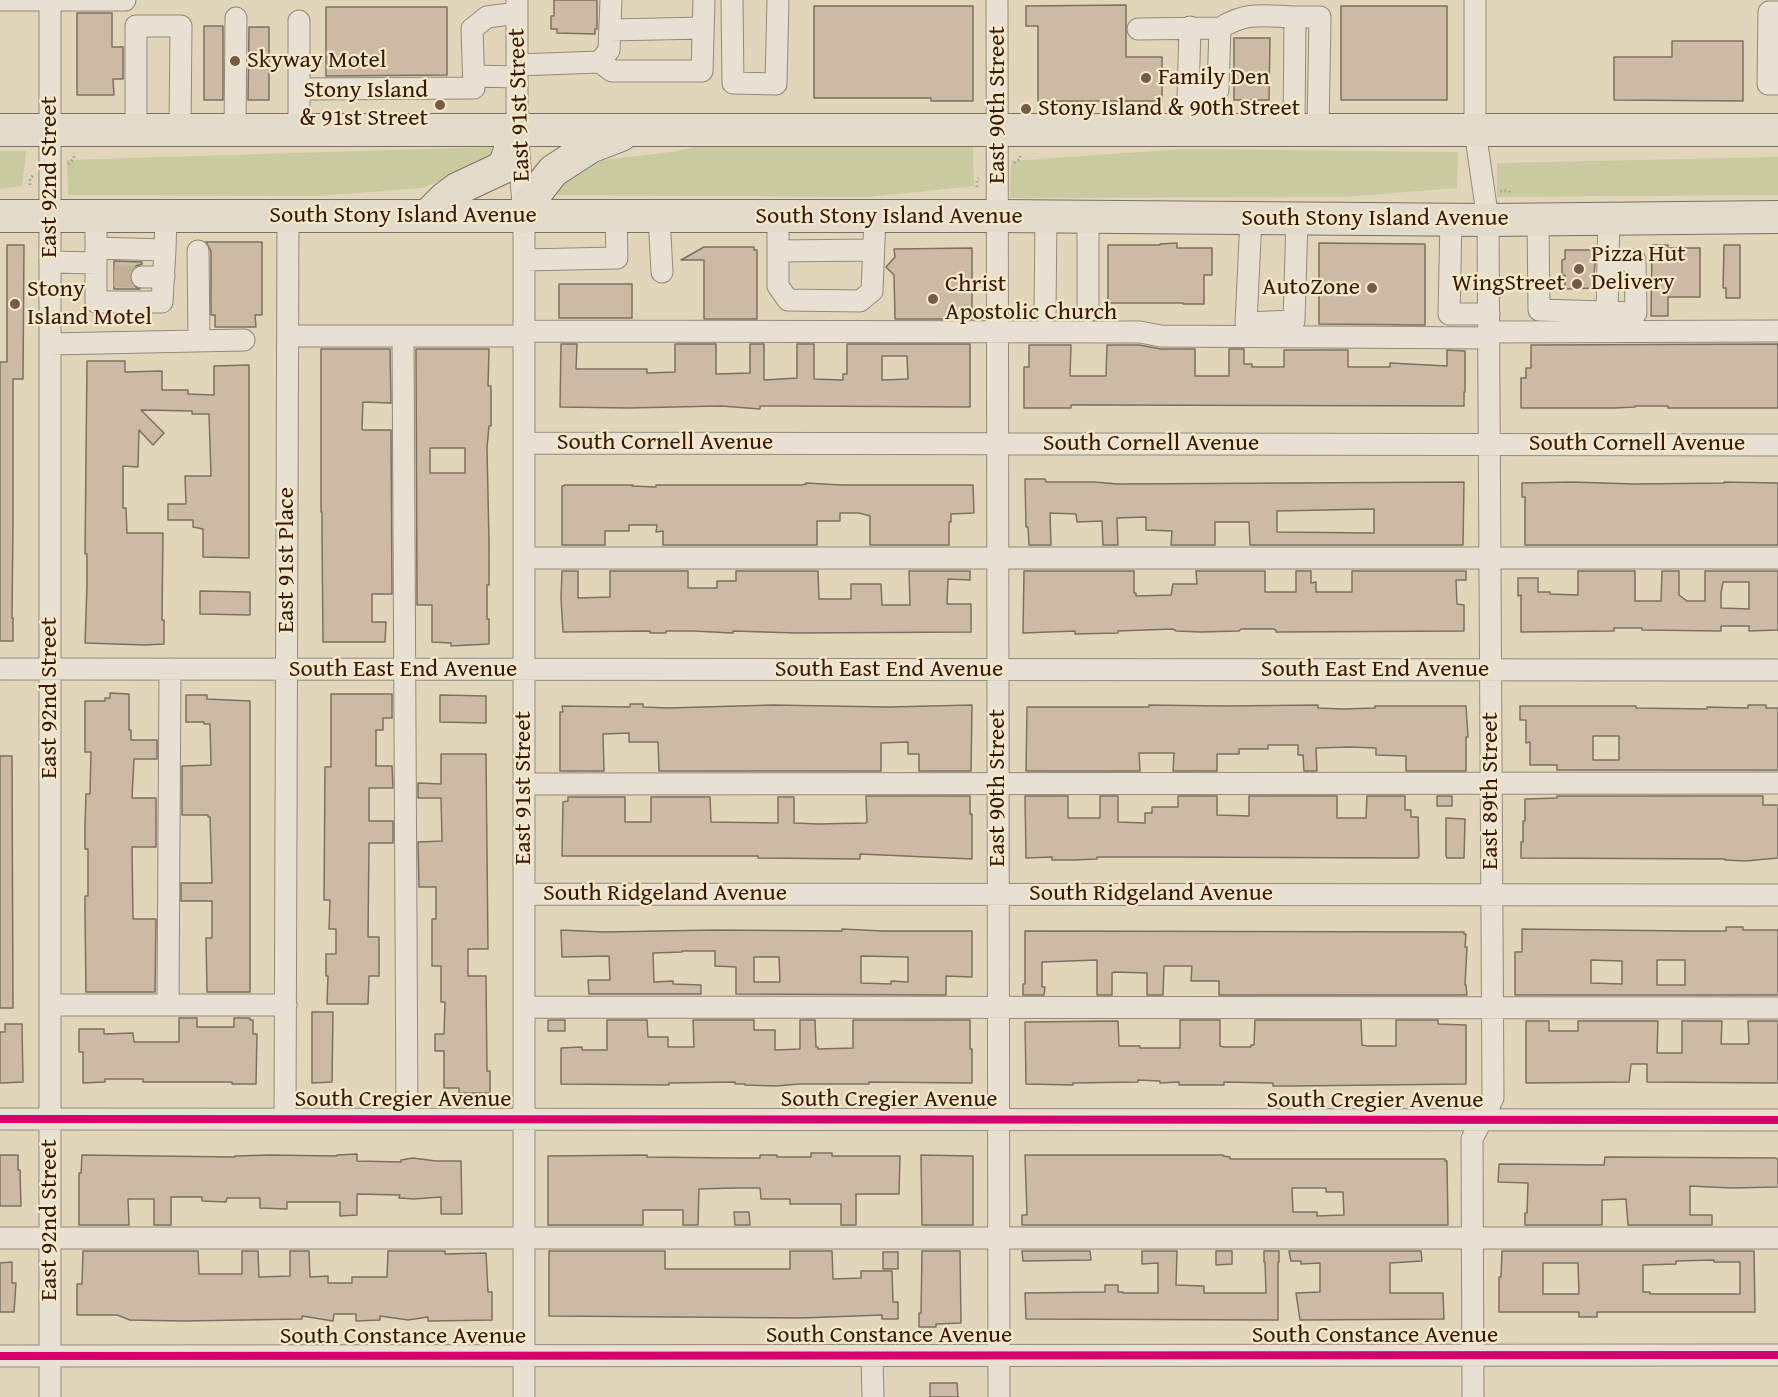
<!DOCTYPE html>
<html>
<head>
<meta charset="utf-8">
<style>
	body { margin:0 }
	canvas { display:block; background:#e2d6ba }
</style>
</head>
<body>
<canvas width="1778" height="1397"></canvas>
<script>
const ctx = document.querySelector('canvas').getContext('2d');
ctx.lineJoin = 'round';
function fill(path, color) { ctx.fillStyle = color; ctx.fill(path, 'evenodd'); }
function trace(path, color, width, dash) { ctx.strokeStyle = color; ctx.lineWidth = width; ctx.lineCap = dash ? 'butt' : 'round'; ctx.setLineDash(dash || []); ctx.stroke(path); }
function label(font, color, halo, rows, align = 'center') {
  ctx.font = font + ' "Gentium Book Plus",serif'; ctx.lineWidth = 4.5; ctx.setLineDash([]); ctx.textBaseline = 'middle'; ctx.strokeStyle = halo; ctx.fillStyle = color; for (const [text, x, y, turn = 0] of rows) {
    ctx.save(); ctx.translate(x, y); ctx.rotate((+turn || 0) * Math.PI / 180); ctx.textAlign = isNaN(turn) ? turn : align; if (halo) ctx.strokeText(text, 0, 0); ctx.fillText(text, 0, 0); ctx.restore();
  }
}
const green = new Path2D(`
	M708 144 973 145 974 186 869 197 552 195 551 182 594 161 673 152Z
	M491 147 492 159 423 188 318 196 68 195 67 160Z
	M1184 149 1458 152 1457 188 1344 197 1010 198 1011 161Z
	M0 151H26L22 186 0 189Z
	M1778 157V195L1497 197V163Z`);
const building = new Path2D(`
	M554 0H597V29H595V34L557 33V29H551V16H554Z
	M1126 5V57H1162V101H1038V26H1026V6Z
	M814 6H973V101H931V98H814Z
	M1341 6H1447V100H1341Z
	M326 7H447V75L326 76Z
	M77 13H112V47H123V79H113L114 95H77Z
	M204 26H223V100H204Z
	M249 27H269V100H248Z
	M1234 38H1270L1269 100H1234Z
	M1672 41H1743V101L1614 100V57H1672Z
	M206 242H262V315H255L256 327H215V315H211V251Z
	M1177 243V248H1212V275H1204V304H1183V303H1108V245H1160V244Z
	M1319 243 1425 244V325L1319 324Z
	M7 245H24L23 379H13V525L12 618H13V641H0V362H7Z
	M1652 245H1668V248H1700V297H1668V316H1651Z
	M1724 245H1740V298H1726V288H1723Z
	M704 247H754V250H757V319H704V260H681Z
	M972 248V319H895L894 275 886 267 895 257 894 249Z
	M1565 250H1593V262L1595 263 1593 288 1565 289V275H1562V260L1565 259Z
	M114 261 142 262V264L136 266 131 270 129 276 131 284 140 289H114Z
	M559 284H632V318H559Z
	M561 344H577L576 369H647V373L675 372V344H716V374L750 373V344H764V380L797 378V344H814V379L843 380V374H847V344H970V407L795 406H760V409L721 406 628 408 560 407ZM882 356H907L908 379 882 380Z
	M1778 344V408H1668V406H1635V407L1614 408H1521V378H1526V368H1531V345Z
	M1029 345H1071L1070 376H1106L1107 345H1139L1161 349H1195V376H1229V349H1244V364H1252V367H1284V350H1348V367H1390V363L1447 366V350L1465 351V392H1464V406L1092 405H1071V408H1024V367H1029Z
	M321 349H390L391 403 363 402 362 429 363 430H391L392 594H372V622H386L385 642H323L322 533V512H321Z
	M416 349H489L488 386H491V426H489L487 448 489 541V585H487V619H489V644L451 646V643L432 642V605H417ZM430 448H465V473H430Z
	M87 361H125V372L162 371V390H188V394L214 395V366L249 365V558L203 557V529L193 527V520H168V504H186L185 476H211L209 414H192V411L141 410 164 433 153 445 139 430 138 467 123 466V508H126L127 533H163L162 620H164V644L145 645 85 643 87 586V554H85Z
	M1025 479H1045L1046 482H1095L1117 484 1464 482 1463 545H1250L1249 522H1215V545H1171L1172 531 1146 530V517L1117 518 1118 545H1103L1102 521 1077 522 1076 514 1050 513 1051 545H1029L1028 527H1026ZM1374 509V533L1277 532V511Z
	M1572 482 1635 484 1724 483V482L1778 483V545H1525V497H1522V483Z
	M806 483 842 485H973L974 513 951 514V522H949V545H870V516L859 513H840V521H817V545H663V531L656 532 657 525H629V531H605V545H562V486H564V485H633L632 486 656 487V485H802L806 484Z
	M562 571H578V598L610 597V571H688V588H717V581H736V571H818L819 599H851V584H881L882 605H910L909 571H970V580L948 579 947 604H971V632L796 633 733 631V633L693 631H666V633H650V631L563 632 561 598Z
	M1024 571H1134V593H1136V596L1171 595 1173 584H1197L1196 571H1265V592H1296V571H1311V583L1316 582V592H1352V571H1466V580H1456L1457 604 1464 605V631L1276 632V630L1273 629H1241L1239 631 1201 632 1176 631 1175 630 1172 629 1118 631V633L1075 634V631L1023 633Z
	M1578 571H1635V601H1661L1662 571H1679V595L1687 601H1705V571H1778V630L1749 631V626H1721V631L1642 630V628H1614V631L1521 632V595L1518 596V578H1538V592H1550V594L1578 595ZM1723 582H1749V609L1721 608V593Z
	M200 591 250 592V615L200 614Z
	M110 693 129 694V730H131V740H157V759H134L132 798H156V847H132L133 919H156L155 992H86L85 916V896H88V849H85V823L86 794H90L91 752H85V701H105V698H110Z
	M331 694H392V718H383V730H376V766H392L393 788H369V821H393V843H369L368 937H379V976H369L368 1004H327L328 976H326V954H336V929H329L330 900H324L325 767H331Z
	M186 695H207V699L250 701V992H207L206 938H212V901H181V883H212L210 817H208V815H182V766L211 765 210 724H204V722H186Z
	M440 695 486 696V723L440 722Z
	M630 704H643V707L668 708 773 705 888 707 972 705 971 771H919V754H908V742L881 743V771H659L658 742H629V733L603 734 604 771H560V712H563L562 706 630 707Z
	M1149 705 1225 706 1318 705V708L1342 709 1375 708V706H1466L1468 737H1466V771H1406V756L1376 755V748L1350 747 1316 748 1317 771H1304L1303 755H1298V745H1268V749H1239V754H1217V771H1173L1174 753H1139L1140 771H1026L1027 707H1149Z
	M1748 705H1766V708H1778V770H1557V765H1530V742L1526 743V720H1520V706H1636V708L1707 709V707L1748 708ZM1593 736H1619V760H1593Z
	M441 754H486L488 949H468V976H486L487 1071H490V1093H459V1088H444V1051H435V1034H444L445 1002H441V966H432V919H436V887H419L418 842 442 841 441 798H418V783L441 784Z
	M0 756H12L13 1008H0Z
	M866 796H970V814H972V859L860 854V859L758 858V856H562L563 802 568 801V797H625V822H651V797H710L711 822 778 823V797H794V823L818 824 866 823 867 822Z
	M1025 796H1068V818H1100V796H1118V822L1145 823V813H1152V807H1178V796H1217V815L1249 816V796H1337V818H1366L1367 796H1405V810H1411V817H1418L1419 856 1418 858H1400L1166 857H1097V859L1073 860H1052V857L1026 858Z
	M1437 796H1452V806H1437Z
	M1557 796H1763V805H1778V858L1745 861 1725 860V859L1521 858V842H1523V821H1525V799L1557 798Z
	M1446 818 1465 819 1464 858H1447L1446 855Z
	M1726 927H1743V930H1778V995H1515V952H1522V929L1686 931H1726ZM1591 960 1622 961V984L1591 983ZM1657 960H1685V985H1657Z
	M842 929 883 931H972V977L946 976V995L736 994V967L715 966V951H682V952L653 953 654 982 673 981V984L701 985V994H589L588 980H610L609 956 562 957 561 930 604 932 714 930 842 931ZM861 956 908 957V982L891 981V984L861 983ZM754 957H779L780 982H754Z
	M1025 931 1464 932V934H1466L1465 947H1467L1465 985H1466L1467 995H1219V981H1191L1192 966H1164L1163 995H1147V973L1115 972 1112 973V995H1097V960L1042 962V987H1045L1044 995H1023V984H1025Z
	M312 1012H333L332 1082 312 1083Z
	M179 1018H197V1027H234V1018H250V1020H253V1034H257L256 1084H232V1082H143V1079H105V1082L83 1083V1052H79V1029H104V1034L133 1033 134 1042H179Z
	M548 1020H565V1031H548Z
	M607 1020H647L648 1037H668V1047H694L693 1020H754V1030H775V1050L800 1049V1020H815L816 1047H818V1049L853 1048V1020H970V1049H972V1083L869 1082V1084H799L776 1086 745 1085V1084H735V1082L669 1083V1085L561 1084V1048L582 1047V1050H607Z
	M1180 1020H1220V1046L1224 1047H1251V1045H1254L1255 1020H1361L1362 1045 1367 1046H1396V1020H1438V1024L1466 1025V1084L1294 1086H1273V1083L1224 1082V1085H1179V1082L1160 1083V1081L1138 1080V1082L1073 1083V1085L1026 1084 1025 1022 1118 1021 1119 1046H1140V1048H1180Z
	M1526 1021H1549V1031H1578V1021H1658L1657 1053H1682V1021H1722L1721 1044H1749L1748 1021H1778V1083L1647 1082V1064H1631L1629 1082 1526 1083Z
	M5 1024H22L23 1082 0 1083V1032H5Z
	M811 1153H832V1156H900L899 1194H856V1225H841V1204H790V1199H761L760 1188H734L699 1189 698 1225H683V1210H643V1225H548V1156L647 1155V1157L734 1158H760V1155H777V1157H811Z
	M357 1154V1161L401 1162V1160L413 1158 436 1161H461L462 1214H441V1197L414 1199 399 1198 400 1195 357 1194V1215L340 1216V1202H287V1209L260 1208V1198H227L226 1202 202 1201V1197H171V1225H154V1199H128L129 1225H79V1173H81L82 1155 235 1157V1156L269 1155 337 1156V1155Z
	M0 1155H18V1170H20L21 1206H0Z
	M921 1155 973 1156V1225H922Z
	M1025 1155H1223V1156L1230 1157V1159H1445V1161H1447L1448 1225H1022V1215H1027ZM1292 1188H1326V1192H1343L1344 1215 1317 1216V1212H1293Z
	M1605 1157 1776 1158 1778 1160V1187L1731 1188 1690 1186V1215H1712V1225H1628L1626 1199 1602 1200V1225H1525V1213H1527L1528 1183 1498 1182 1499 1164 1604 1165Z
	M734 1212H749L750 1225H735Z
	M83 1251H198L199 1274H242V1251H258L259 1277 290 1276V1251H309L310 1277 328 1276V1283H352V1277H387L388 1251H445V1254L486 1253 488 1292H492V1320L428 1321V1317L408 1320 380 1316V1320L356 1321V1314H334L333 1321 302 1316V1319L183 1321 130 1320 117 1315H77V1284H82Z
	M549 1251H665V1269H790V1251H832L833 1279 861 1278V1271H892L893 1302H898V1319H882V1315L801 1318 549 1316Z
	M922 1251H960L961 1323 936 1324V1327H919V1313H921Z
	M1022 1251H1090L1091 1260 1023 1261Z
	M1142 1251H1177L1176 1285 1204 1286V1293H1266L1265 1262H1264V1251H1279V1262H1278V1320L1026 1319 1025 1293 1105 1292V1285H1118V1292H1123V1293H1158V1263L1142 1264Z
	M1216 1251H1232V1264L1216 1265Z
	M1289 1251H1421L1422 1261 1390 1263V1293H1443L1444 1319 1300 1320 1296 1293 1320 1292V1263L1301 1264V1261H1291Z
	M1502 1251H1754L1755 1312H1597V1317H1579V1312H1499V1277H1501ZM1714 1260V1262H1740V1294H1650V1292H1643V1265L1676 1264V1261ZM1543 1263H1578L1579 1294H1543Z
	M883 1252H898V1269H883Z
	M12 1262V1283H16L14 1312H0V1263Z
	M930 1383H957L958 1397H930Z`);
const minorTunnel = new Path2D(`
	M114 276 142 277`);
const path = new Path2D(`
	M1014 163 1020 159V156
	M68 164 74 159V153
	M30 185V178L33 176
	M977 187V180L979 178
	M1500 191H1509L1510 195`);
const minor = new Path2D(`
	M0 0H125
	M517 0V129L524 217V1397
	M732 0 733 83 776 84 778 0
	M997 0 999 1397
	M1778 12H1769L1768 84H1778
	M1220 28C1248 11 1264 16 1295 17
	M1138 29 1220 28 1218 90 1188 94
	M610 30 703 28
	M600 62 609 50 611 0
	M517 65 600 62 612 71H702L704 0
	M474 76 517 77
	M299 89 474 88 472 29 487 17 517 13
	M136 130V26H181L180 130
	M235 130 236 18
	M299 130V21
	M1187 130 1190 27
	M1294 130 1295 17H1320L1318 130
	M96 216V248L165 250 166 216
	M659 217 662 272
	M778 217V286L788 300 860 301 872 291 875 217
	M1251 218 1246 323 1294 321 1297 219
	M1451 220 1449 314H1489
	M1538 220 1539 310 1636 313 1635 260H1608L1609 219
	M198 251 199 341
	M778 251 873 250
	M524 260 617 258 616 217
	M50 262 96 263V249
	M96 263V302H162L165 250
	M142 277H164
	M1088 311V217
	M1607 312 1608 260
	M1045 313 1046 217
	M524 331 1140 332 1161 336 1489 338
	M1489 332 1778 331
	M288 336H524
	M403 336 407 1119
	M50 344 244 340
	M524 443 1778 445
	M524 558H1778
	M0 669 1778 670
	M524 784 1778 783
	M524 894 1778 895
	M50 1005H286
	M168 1005 170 669
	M524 1007 1778 1008
	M0 1119 1778 1120
	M285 1119 288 216
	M0 1238H1778
	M0 1356 1778 1355
	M872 1356 873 1397
	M50 1397V0
	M1473 1397 1472 1139 1493 1098 1488 220 1475 131V0`);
const highway = new Path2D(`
	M0 130H1778
	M0 216H998L1488 220 1778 217
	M427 216 445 198 457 189 504 167 517 129
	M524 217 529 202 553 171 590 147 621 135`);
const cycleway = new Path2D(`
	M0 1119 1778 1120
	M0 1356 1778 1355`);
const markers = [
	[235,61,6,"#735b48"],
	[1146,78,6,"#735b48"],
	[440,105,6,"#735b48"],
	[1026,109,6,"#735b48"],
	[1579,269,6,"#735b48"],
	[1577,284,6,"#735b48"],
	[1372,288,6,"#735b48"],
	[933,299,6,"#735b48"],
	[15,304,6,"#735b48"]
];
const poiNames = [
	["Skyway Motel",247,61],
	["Family Den",1158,78],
	["Stony Island",428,91,"right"],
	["& 91st Street",428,119,"right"],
	["Stony Island & 90th Street",1038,109],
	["Pizza Hut",1591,255],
	["Delivery",1591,283],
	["WingStreet",1565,284,"right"],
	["Christ",945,285],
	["Apostolic Church",945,313],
	["AutoZone",1360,288,"right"],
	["Stony",27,290],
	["Island Motel",27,318]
];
const streetNames = [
	["East 91st Street",520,105,-92],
	["East 90th Street",998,105,-90],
	["East 92nd Street",50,177,-90],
	["South Stony Island Avenue",403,216],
	["South Stony Island Avenue",889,217],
	["South Stony Island Avenue",1375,219],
	["South Cornell Avenue",665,443],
	["South Cornell Avenue",1151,444],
	["South Cornell Avenue",1637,444],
	["East 91st Place",287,560,-90],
	["South East End Avenue",403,670],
	["South East End Avenue",889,670],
	["South East End Avenue",1375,670],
	["East 92nd Street",50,698,-90],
	["East 91st Street",524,788,-90],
	["East 90th Street",998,788,-90],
	["East 89th Street",1491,791,-90],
	["South Ridgeland Avenue",665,894],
	["South Ridgeland Avenue",1151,894],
	["South Cregier Avenue",403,1100],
	["South Cregier Avenue",889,1100],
	["South Cregier Avenue",1375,1101],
	["East 92nd Street",50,1220,-90],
	["South Constance Avenue",889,1336],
	["South Constance Avenue",1375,1336],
	["South Constance Avenue",403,1337]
];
fill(green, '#cacaa1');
fill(building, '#cdbaa5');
trace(building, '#7c7161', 1.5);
trace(minorTunnel, '#c0b097', 21, [21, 10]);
trace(minor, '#948a79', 23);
trace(highway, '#7c7161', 34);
trace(path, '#a69e92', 3, [1.5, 3]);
trace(minor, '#e7e0d3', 21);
trace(highway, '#e2dbcc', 32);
trace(cycleway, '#d6006c', 8);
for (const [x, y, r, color] of markers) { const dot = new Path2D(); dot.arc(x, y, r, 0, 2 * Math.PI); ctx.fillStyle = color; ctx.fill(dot); trace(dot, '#f7e8c8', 2); }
label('24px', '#37190b', '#f7e8c8', poiNames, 'left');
label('24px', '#37190b', '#f7e8c8', streetNames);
</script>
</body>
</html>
